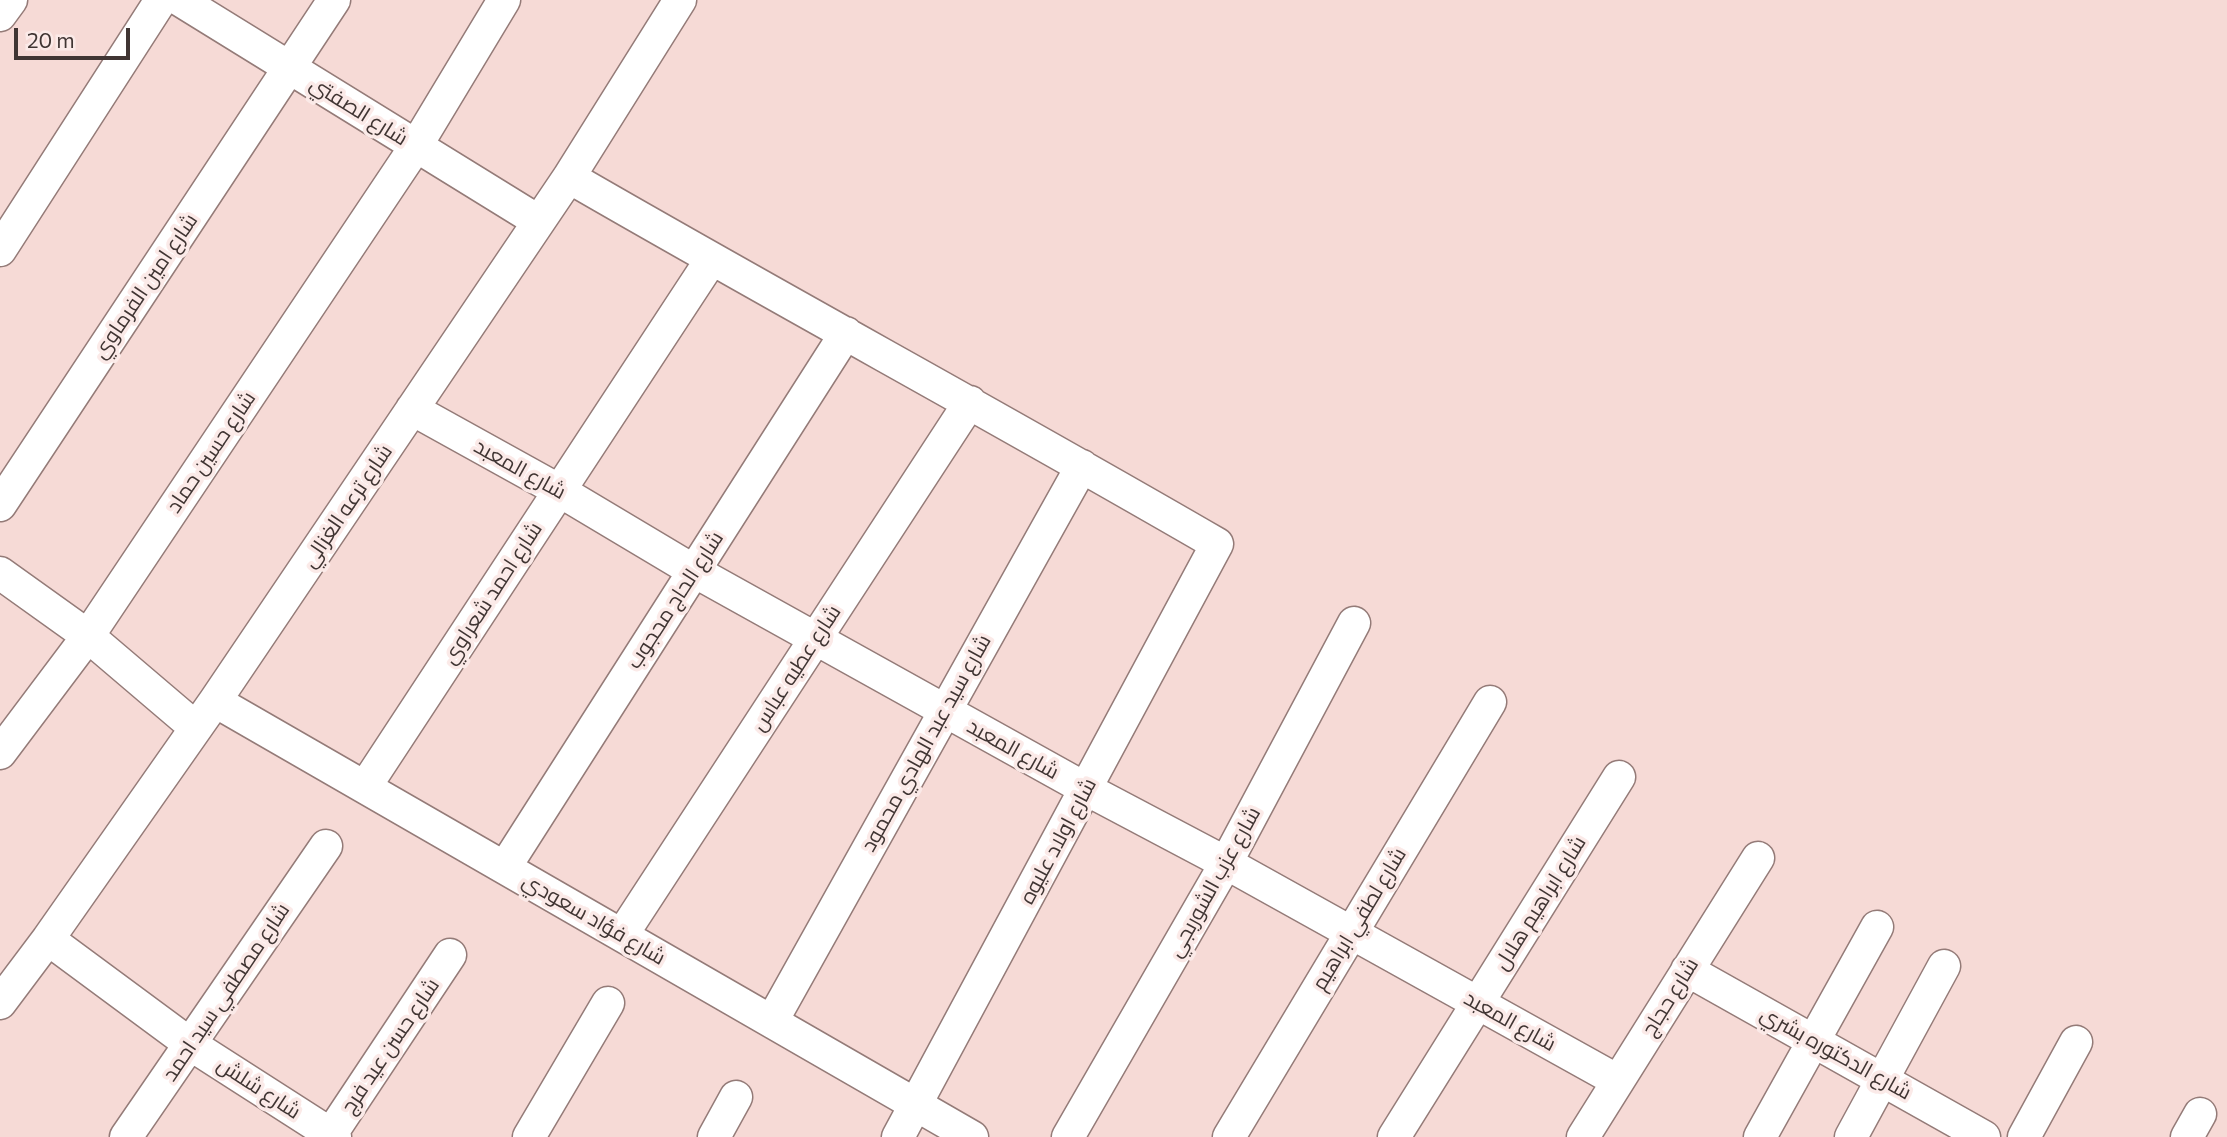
<!DOCTYPE html>
<html>
<head>
<meta charset="utf-8">
<style>
	body { margin:0 }
	#map { position:relative; width:2227px; height:1137px; overflow:hidden; background:#f6dad6; font-family:Commissioner,sans-serif }
	canvas { display:block }
	.scale { position:absolute; left:14px; top:28px; width:116px; height:32px; box-sizing:border-box; border:4px solid #403533; border-top:0; padding-left:9px; font-size:21px; line-height:24px; white-space:nowrap; color:#403533; -webkit-text-stroke:5px #fbeae8; paint-order:stroke }
</style>
</head>
<body>
<div id="map">
<canvas width="2227" height="1137"></canvas>
<div class="scale">20 m</div>
</div>
<script>
const ctx = document.querySelector('canvas').getContext('2d');
ctx.lineJoin = 'round';
function trace(path, color, width, dash) { ctx.strokeStyle = color; ctx.lineWidth = width; ctx.lineCap = dash ? 'butt' : 'round'; ctx.setLineDash(dash || []); ctx.stroke(path); }
function label(font, color, halo, rows, align = 'center') {
  ctx.font = font + ' Commissioner,Cairo,sans-serif'; ctx.lineWidth = 7; ctx.setLineDash([]); ctx.textBaseline = 'middle'; ctx.strokeStyle = halo; ctx.fillStyle = color; for (const [text, x, y, turn = 0] of rows) {
    ctx.save(); ctx.translate(x, y); ctx.rotate((+turn || 0) * Math.PI / 180); ctx.textAlign = isNaN(turn) ? turn : align; if (halo) ctx.strokeText(text, 0, 0); ctx.fillText(text, 0, 0); ctx.restore();
  }
}
const street = new Path2D(`
	M180 0 538 221
	M0 15 11 0
	M569 177C783 301 1002 419 1217 544L898 1137
	M0 250 161 0
	M412 409 560 491 694 571 1086 789 1226 863 1618 1081
	M0 505 334 0
	M0 573 88 636 196 728
	M215 701 972 1137
	M0 753 88 636 416 146 504 0
	M365 787 711 260
	M505 867 846 333
	M622 935 970 402
	M48 939 190 1044 335 1137
	M1687 970 1984 1137
	M0 1003 48 939 215 701 569 177 680 0
	M772 1021 1082 466
	M126 1137 326 846
	M329 1137 450 955
	M529 1137 608 1003
	M714 1137 736 1097
	M1068 1137 1226 863 1354 623
	M1229 1137 1490 702
	M1394 1137 1619 777
	M1583 1137 1758 858
	M1760 1137 1877 927
	M1851 1137 1944 966
	M2024 1137 2076 1042
	M2187 1137 2200 1114`);
const streetNames = [
	["شارع الصفتي",359,111,32],
	["شارع امين الفرماوي",145,286,-56],
	["شارع حسين حماد",211,452,-56],
	["شارع المعبد",520,469,29],
	["شارع ترعه الغزالي",347,506,-56],
	["شارع احمد شعراوي",492,593,-57],
	["شارع الحاج محجوب",675,600,-57],
	["شارع عطيه عباس",796,668,-57],
	["شارع سيد عبد الهادي محمود",926,743,-61],
	["شارع المعبد",1013,749,29],
	["شارع اولاد عليوه",1058,841,-62],
	["شارع عزب الشوربجي",1214,882,-61],
	["شارع ابراهيم هلال",1540,903,-58],
	["شارع فؤاد سعودي",594,919,30],
	["شارع لطفي ابراهيم",1359,919,-59],
	["شارع مصطفي سيد احمد",226,992,-56],
	["شارع حجاج",1670,997,-58],
	["شارع المعبد",1510,1021,29],
	["شارع حسن عيد فرج",390,1046,-56],
	["شارع الدكتوره بشري",1836,1053,29],
	["شارع شلش",259,1088,33]
];
trace(street, '#947b78', 35);
trace(street, '#fff', 32);
label('21px', '#403533', '#fbeae8', streetNames);
</script>
</body>
</html>
